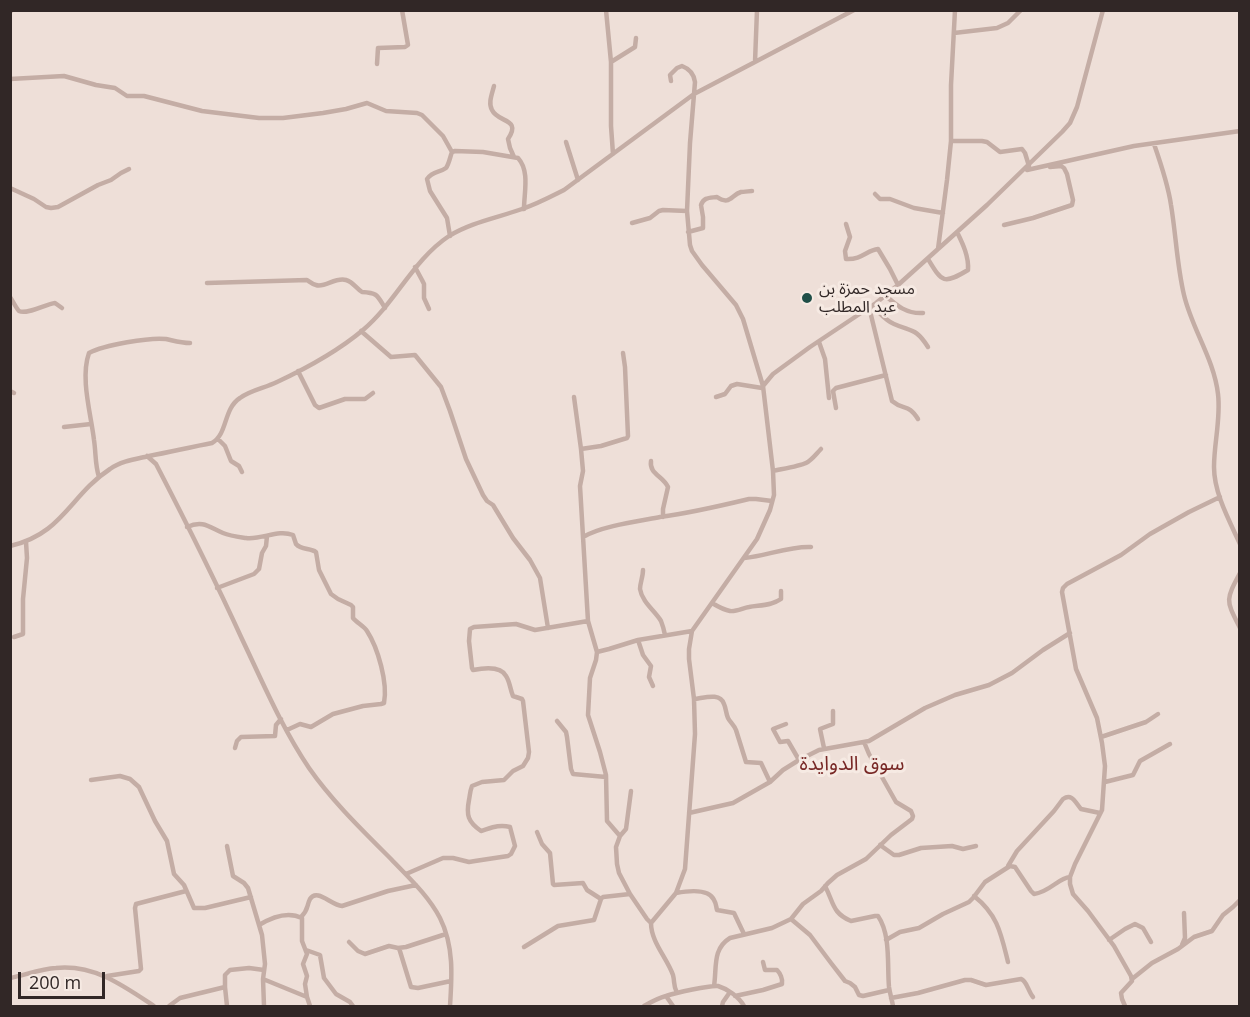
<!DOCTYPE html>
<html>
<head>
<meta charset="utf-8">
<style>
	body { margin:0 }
	#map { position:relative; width:1250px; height:1017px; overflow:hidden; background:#eedfd8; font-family:"Open Sans",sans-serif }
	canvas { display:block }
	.frame { position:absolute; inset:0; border:12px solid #312726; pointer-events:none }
	.scale { position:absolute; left:18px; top:972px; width:87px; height:27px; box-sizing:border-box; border:3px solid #312726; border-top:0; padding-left:8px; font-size:18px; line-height:21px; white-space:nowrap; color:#312726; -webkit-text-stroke:4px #f6eae3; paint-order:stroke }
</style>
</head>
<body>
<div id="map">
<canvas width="1250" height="1017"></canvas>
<div class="frame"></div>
<div class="scale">200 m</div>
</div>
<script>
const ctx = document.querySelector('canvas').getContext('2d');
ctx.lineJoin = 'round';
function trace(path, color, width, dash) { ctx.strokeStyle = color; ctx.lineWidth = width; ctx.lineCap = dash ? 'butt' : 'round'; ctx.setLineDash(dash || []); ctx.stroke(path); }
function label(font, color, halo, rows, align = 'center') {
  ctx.font = font + ' "Open Sans","Noto Sans Arabic",sans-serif'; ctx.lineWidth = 6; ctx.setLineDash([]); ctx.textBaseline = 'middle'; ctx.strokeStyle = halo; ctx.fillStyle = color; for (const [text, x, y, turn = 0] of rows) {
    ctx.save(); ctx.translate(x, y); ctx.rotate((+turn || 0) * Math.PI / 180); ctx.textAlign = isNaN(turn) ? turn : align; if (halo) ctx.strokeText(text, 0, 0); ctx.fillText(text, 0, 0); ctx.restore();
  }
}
const minor = new Path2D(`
	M606 10 611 62V126L613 154
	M10 12 12 10
	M954 33 997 28 1008 23 1021 10
	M611 62 635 47 636 38
	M755 62 757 10
	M377 64 378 48 405 47 408 45 402 10
	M10 79 64 76 96 85 115 88 127 96H144L202 111 259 118H283L323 113 346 109 367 103 386 111 417 113 422 115 443 136 452 152
	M671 81 670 75 677 68 682 66C690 69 694 74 695 82L690 143 687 211 690 245 692 251 702 265 736 305 743 319 763 386 773 471 774 495 770 510 757 539 692 631 689 649V659L694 699 695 734 685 869 676 893 651 923C651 942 667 958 673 975 675 983 673 985 677 993
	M494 86C492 94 488 103 492 110 498 123 522 118 508 139L510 148 514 157
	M951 141H982L987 142 1000 152 1022 149 1025 153 1029 166
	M566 142 578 180
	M1154 144C1161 164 1168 184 1171 205 1176 235 1177 266 1184 295 1192 329 1214 359 1218 394 1221 418 1214 443 1214 467 1214 493 1229 520 1240 544
	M1027 170 1134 146 1240 131
	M10 188 34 199 46 207 51 208 58 207 98 185 111 180 121 173 129 169
	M875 194 880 199H890L914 208 943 213
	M701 205C704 197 709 198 717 197 730 206 731 195 741 192 743 192 751 191 752 191
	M632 223 650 218 659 211 663 210 687 211
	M846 224 850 237 845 251 846 259C862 260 867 250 878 249L890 269 898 285
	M1004 225 1033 218 1072 205 1073 200 1067 174 1064 168 1061 166 1050 167
	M688 232 703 228V217L701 205
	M450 236 447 218 430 191 427 179C433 171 439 173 446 168 449 164 450 157 452 152L455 151 483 152 518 158C530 171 524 193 524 209
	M938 249 947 180 951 141V85L955 10
	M928 259C942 282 943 285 968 270 969 257 963 244 957 232
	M415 267 422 280 424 284V298L429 309
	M207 283 307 280C310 282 312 284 316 285 325 288 335 277 346 280 353 282 356 288 362 292 378 293 377 295 385 308
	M886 296C897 306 907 314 923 313
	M10 297C13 301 16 308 19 311 27 315 46 304 55 303L62 308
	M872 306C879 312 885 320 894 324 912 332 916 328 928 347
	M869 307 892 401C904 411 908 403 918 419
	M361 331 391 357 415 355 441 387 450 411 466 459 483 495 487 501 493 505 513 538 530 560 540 578 548 628
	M819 342 825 359 829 398
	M298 371 315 405 319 408 345 399H365L373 393
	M763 386 773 374 810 347 876 303 898 285 987 205 1062 132 1070 123 1077 107 1103 10
	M10 391 14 393
	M574 397 581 449
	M716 397 725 394 731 386 737 384 762 388
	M836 408 833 391 836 388 886 375
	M64 427 91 424
	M218 439 225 446 231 461 239 466 242 472
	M147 456 156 464C186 522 215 580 242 639 263 683 282 728 309 768 332 801 362 830 391 859 408 877 428 895 440 918 454 946 452 976 450 1006
	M651 461C649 474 663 476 668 487L663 509V517
	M773 471C782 469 800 466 806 463 812 460 816 454 821 449
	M99 477C95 465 96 453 94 440 91 414 80 378 89 353 104 345 150 337 166 339 175 341 181 343 190 343
	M187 527C203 520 209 527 223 533 230 536 239 537 246 538 262 540 278 529 293 535 294 538 295 541 296 544 301 550 310 548 316 552L319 570 331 594 338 599 351 605 353 607V618C357 623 364 626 367 631 378 648 388 683 384 703L381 704 363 706 333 714 311 727 300 724 287 730
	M583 537C601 526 639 521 660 517 690 513 720 506 749 499H756L772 501
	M10 546C63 534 70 495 110 469 121 461 136 459 149 456 170 452 191 447 212 443 228 434 223 409 240 398 251 390 265 388 277 382 307 368 338 351 363 330 396 302 413 260 449 236 472 222 497 218 522 209 537 204 550 197 564 190L694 94 854 10
	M744 558C767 556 788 546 811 547
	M643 570C643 577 640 583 640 589 642 602 655 611 661 621 663 626 664 630 665 635
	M1240 573C1225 601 1226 600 1240 628
	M217 588 254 574 259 569 262 553 266 546 267 536
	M712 603C717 606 724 610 730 611 736 612 743 608 749 607 759 605 771 606 781 599V591
	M14 637 23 634V599L27 558 26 542
	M638 640 643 655 651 666 649 677 653 686
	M597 652 609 649 638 640 692 631
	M694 699C704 698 720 692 724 704 726 708 726 714 728 718 730 722 734 725 736 730L746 762 761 763 770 782
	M557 721 566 732 567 737 571 769 573 774 606 777
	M786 724 773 729 780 742 788 741 799 760
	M1101 737 1146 722 1158 714
	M235 748 237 741 241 737 275 736 276 725 281 719
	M824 748 820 729 833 724V711
	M91 780 120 776 130 779 139 787 155 821 167 841 174 874 184 885 194 908H205L251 897
	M1105 782 1133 775 1140 761 1170 744
	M631 791 626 829 620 836 616 847 617 864 619 873 630 894 647 919 651 923
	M689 813 733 803 770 782 783 770 799 760 819 750 869 741 925 708 955 695 989 685 1012 673 1043 650 1070 633
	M537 832 542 844 550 853 553 884 554 885 583 883 587 890 601 899
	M620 836 607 821 606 775 600 752 588 715 590 678 596 660 597 652 588 621 580 486 583 471 581 449 601 446 627 438 628 436 625 367 623 353
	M880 845 894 855H899L921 848 952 846 963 849 976 846
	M227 846 233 876 244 883 248 888 262 935 265 964 263 979 264 1006
	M1008 866 1017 851 1054 811 1063 799C1072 793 1075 802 1081 809L1100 813
	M406 874 443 858H453L469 862 475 861 508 856 511 854 515 846 510 827C499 824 491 828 481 831 468 822 466 815 469 800 470 795 470 791 472 786L482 782 504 780 513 771 523 766 528 758 529 752 523 701 522 699 513 696C510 689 510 682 506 676 501 666 483 668 473 670L472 668 469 641 470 629 474 627 516 624 535 630 588 621
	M825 886C834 903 832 913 851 921L875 916H878C891 935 887 965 889 987 890 994 892 1000 893 1006
	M676 893C687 891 709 888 714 900 716 903 716 906 717 910L734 913 744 934
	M974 896C998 915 1001 934 1008 962
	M301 917C309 909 306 907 310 899 317 888 331 905 342 906L388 891 416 885
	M791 919 810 935 831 963 845 981 850 983 855 987 859 995 863 996 889 990
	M259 925C272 917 288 911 302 918V941L307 954 303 964 307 976 305 984 307 997
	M886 940 900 932 919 928 943 914 969 902 973 898 985 882 1010 866 1015 867 1031 891 1034 894C1050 892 1058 878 1070 877
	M1109 940 1125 929 1135 924 1143 928 1151 942
	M349 942 358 951 365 954 389 946 398 948 406 947 446 934
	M1182 945 1185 938 1184 913
	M524 947 558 926 594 920 601 899 603 897 630 894
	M399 948 411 987 418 988 451 981
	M306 950 320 955 324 978 336 994 350 1002 353 1006
	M107 976 139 971 141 969 135 908 136 904 186 891
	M10 978C25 975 41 969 56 968 94 964 124 986 154 1006
	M263 979 307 997 310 1006
	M1132 979 1152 963 1178 949 1194 937 1212 931 1223 915 1233 907 1240 900
	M714 986C717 968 712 949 730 938L772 928 791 919 803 904 821 891 828 883 837 875 866 859 891 835 912 819 913 816 911 811 896 802 869 754 864 742
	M225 987 227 1006
	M666 996 673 1006
	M735 996 763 990 782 984C783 979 780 973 777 970H765L763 962
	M891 998 918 993 965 980H971L986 985 1021 979C1027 981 1028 991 1033 997
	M169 1006 180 998 225 987V975L230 970 249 968 264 970
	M644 1006C651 1002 658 998 666 996 675 993 710 985 718 986 728 989 739 997 744 1006
	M722 1006 723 1002 730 992
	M1125 1006 1122 999 1121 993 1132 981 1131 976 1114 946 1088 911 1073 894 1070 884V877L1075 864 1102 810 1105 766 1102 743 1097 718 1076 669 1062 592 1063 588 1067 584 1121 555 1150 534 1189 512 1220 497`);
const markers = [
	[807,298,6,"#1f4e47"]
];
const poiNames = [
	["مسجد حمزة بن",819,289],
	["عبد المطلب",819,307]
];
const quarterNames = [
	["سوق الدوايدة",852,764]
];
trace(minor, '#c4ada5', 4.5);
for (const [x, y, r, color] of markers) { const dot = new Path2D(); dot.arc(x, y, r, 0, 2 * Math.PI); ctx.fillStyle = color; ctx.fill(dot); trace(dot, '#f6eae3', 2); }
label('16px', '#312726', '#f6eae3', poiNames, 'left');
label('20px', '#782826', '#f6eae3', quarterNames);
</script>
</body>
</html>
